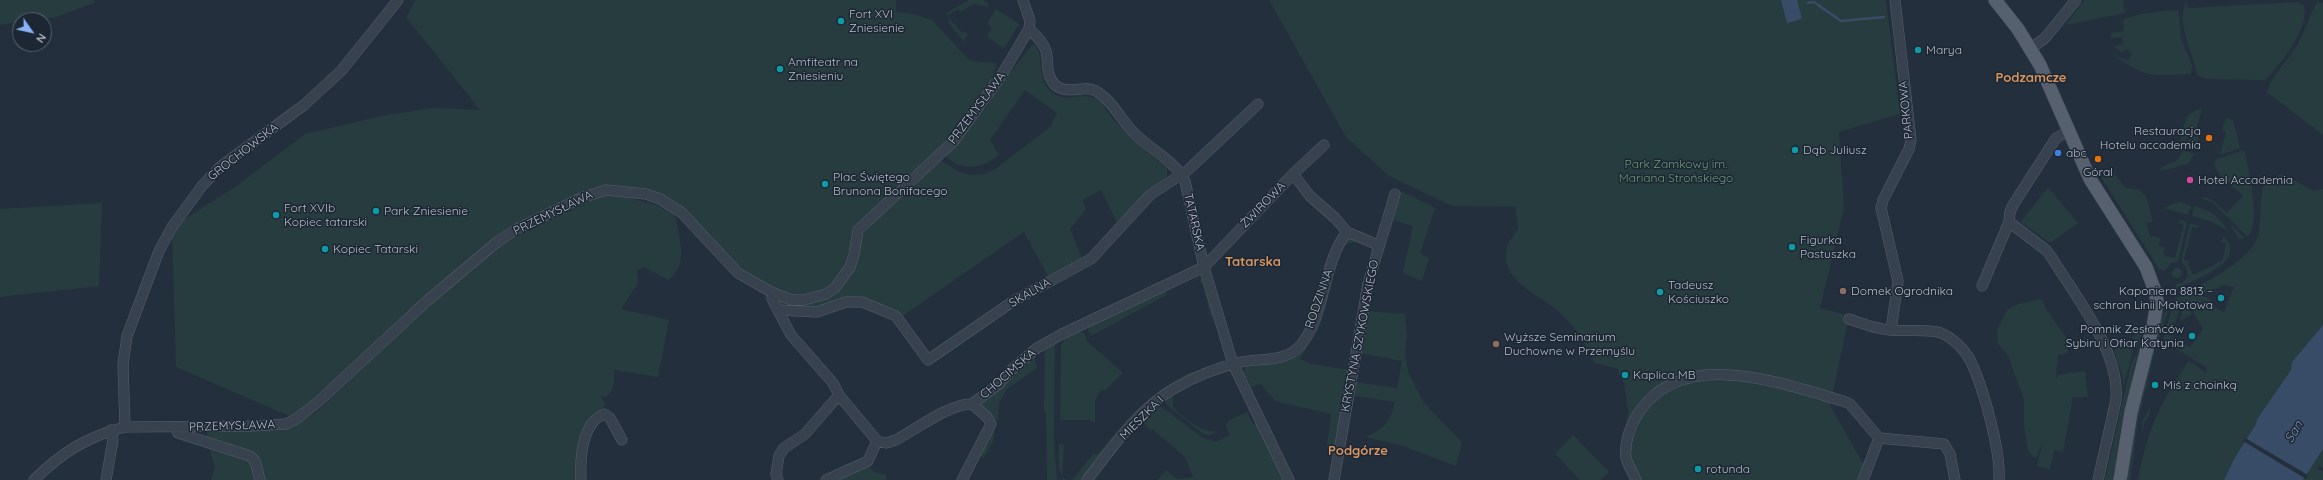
<!DOCTYPE html>
<html>
<head>
<meta charset="utf-8">
<style>
	body { margin:0 }
	#map { position:relative; width:2323px; height:480px; overflow:hidden; background:#242f3e; font-family:Quicksand,sans-serif }
	canvas { display:block }
	.north { position:absolute; left:12px; top:12px; width:40px; height:40px; box-sizing:border-box; background:#1d2633; border:1px solid #59626f; border-radius:50%; rotate:124deg; font-size:11px; font-weight:700; line-height:16px; text-align:center; color:#b4bcc9 }
	.north::after { content:''; display:block; margin:auto; width:14px; height:18px; background:#8ab4f8; clip-path:polygon(50% 0,100% 100%,50% 72%,0 100%) }
</style>
</head>
<body>
<div id="map">
<canvas width="2323" height="480"></canvas>
<div class="north">N</div>
</div>
<script>
const ctx = document.querySelector('canvas').getContext('2d');
ctx.lineJoin = 'round';
function fill(path, color) { ctx.fillStyle = color; ctx.fill(path, 'evenodd'); }
function trace(path, color, width, dash) { ctx.strokeStyle = color; ctx.lineWidth = width; ctx.lineCap = dash ? 'butt' : 'round'; ctx.setLineDash(dash || []); ctx.stroke(path); }
function label(font, color, halo, rows, align = 'center') {
  ctx.font = font + ' Quicksand,sans-serif'; ctx.lineWidth = 3; ctx.setLineDash([]); ctx.textBaseline = 'middle'; ctx.strokeStyle = halo; ctx.fillStyle = color; for (const [text, x, y, turn = 0] of rows) {
    ctx.save(); ctx.translate(x, y); ctx.rotate((+turn || 0) * Math.PI / 180); ctx.textAlign = isNaN(turn) ? turn : align; if (halo) ctx.strokeText(text, 0, 0); ctx.fillText(text, 0, 0); ctx.restore();
  }
}
const green = new Path2D(`
	M0 0H94V3L53 18 20 20V22L0 25Z
	M416 0H896V12L914 14 932 20 970 61 997 63 986 97 966 125 858 230 854 255 835 288 804 300 750 282 692 223 660 199 606 190 517 229 296 419 176 367 172 227 235 187 305 134 386 115 432 108 480 110 406 17Z
	M969 0H983L989 4 988 7 974 4 960 12 958 9 947 16 962 33 964 31 968 34 964 40 966 44 950 25 946 13Z
	M1269 0H1886L1900 114 1839 132 1844 208 1820 308 1849 316 1830 405 1865 467 1861 480H1631L1624 465 1628 410 1624 383 1619 375V369L1595 363C1586 344 1574 325 1558 311 1538 294 1499 280 1507 247 1509 241 1515 234 1518 229L1515 207 1452 206 1389 176 1346 137Z
	M2085 0H2123L2125 13 2065 25Z
	M2187 1 2188 8 2298 2 2304 6C2309 29 2281 64 2265 80L2205 79 2197 75C2194 54 2174 20 2187 1Z
	M2317 2 2323 3V135L2267 92C2271 76 2287 62 2296 47 2304 34 2309 17 2317 2Z
	M996 9 1019 24 1004 49 987 36 992 28 987 24Z
	M2169 10 2179 11 2181 39 2192 65 2191 74C2149 76 2146 78 2111 53L2128 61 2132 53 2126 49 2122 53 2113 46 2123 44 2122 37 2111 38V33L2124 31 2123 20C2137 13 2153 13 2169 10Z
	M1033 44C1045 50 1036 78 1050 91 1066 104 1080 92 1094 98 1101 100 1105 108 1109 114 1126 136 1145 151 1167 168V177L1133 206 1118 225 1101 190 1082 200 1086 209 1070 229 1082 259 1049 278 1024 232 901 317 860 299 825 308 785 307 778 304 777 299 794 304 837 291 855 267 861 237 868 227 940 160 960 172 971 175 984 174 995 169 1050 127 1057 113 1025 90 990 140 999 155C983 169 960 173 945 155L983 108 985 110 992 99 990 97Z
	M2202 109 2195 133 2187 138 2182 147 2179 146C2183 131 2183 110 2202 109Z
	M2226 118 2233 120 2240 148 2220 155 2226 132 2222 130Z
	M2195 136H2199L2195 151 2184 147 2188 140Z
	M2183 150 2194 154 2188 164 2161 171 2160 168 2178 160Z
	M2244 150C2249 169 2261 221 2248 237L2212 202 2203 199V196L2215 202 2227 213 2243 196C2235 187 2211 173 2215 160Z
	M2112 171 2126 188 2140 190 2147 198 2153 222 2146 223 2150 236 2161 238 2159 246 2165 247 2163 253 2165 256 2175 258 2184 225 2178 223 2180 220 2187 222 2178 262 2171 263 2165 271 2159 269 2101 177Z
	M2284 174 2313 191 2323 189V325L2292 362 2291 370 2257 419V424L2234 459 2224 480H2138C2148 428 2159 405 2189 361L2207 373 2206 367 2163 341 2165 333 2190 347 2203 329 2189 305 2179 310 2175 324 2166 329 2175 299 2188 292 2209 298 2215 308 2224 312 2234 287 2221 285 2219 288 2212 289 2210 294 2193 289C2213 278 2256 256 2259 231 2261 217 2260 202 2263 187L2279 175Z
	M2048 187 2078 223 2050 243 2021 222Z
	M1401 191 1435 208 1420 253 1429 258 1422 281 1403 273 1413 226 1390 219Z
	M609 193 657 205 675 216C679 237 690 265 668 280L644 267 637 271 638 283 621 309 669 320 658 377 614 370C615 381 615 389 606 397L601 396 606 405C581 421 582 453 579 480H211L215 467 206 437 209 429 297 423 317 412 427 307 500 245 584 201Z
	M2179 202 2191 206 2188 215 2164 208Z
	M102 203 99 286 0 297V209Z
	M2194 206C2211 210 2217 216 2229 231L2212 222 2192 216Z
	M2228 222 2245 238 2239 239Z
	M2190 223 2198 226V228L2192 227 2184 260 2190 261 2188 264 2193 275 2222 261 2226 243 2220 242 2224 237C2248 261 2198 278 2181 287L2175 288 2176 284 2182 283 2188 276 2186 267 2181 262Z
	M1353 238C1361 240 1370 242 1375 248L1362 304 1359 305 1372 246C1361 240 1350 241 1340 248L1348 239Z
	M2172 273a5 5 0 1 1 10 0a5 5 0 1 1-10 0Z
	M1197 278 1201 279 1205 286 1213 318H1211L1203 286 1199 279 1190 282Z
	M1330 287 1320 325 1300 359 1311 364 1350 370 1334 454 1327 447 1331 414 1275 401 1261 384 1251 387 1243 371 1247 366 1277 363 1295 354Z
	M1163 290 1168 294 1091 336 1088 331 1089 328Z
	M2042 299 2046 309 2067 338 2068 353 2058 355 2056 379 2058 375 2085 371 2088 397H2073L2063 452 2054 450 2050 469 2037 466 2043 441 2037 457H2033L2028 450 2024 427V400L2008 356 1998 344 1997 330 2007 310 2018 304Z
	M2169 307 2157 344 2154 345 2162 317Z
	M2188 307 2192 314 2180 321 2183 310Z
	M1367 311 1405 314 1407 334 1405 356 1409 374 1424 403 1462 442 1456 466 1403 446 1366 437C1383 429 1391 422 1395 402L1353 396 1356 382 1397 388 1402 361 1360 353Z
	M1078 331 1084 333 1087 338 1085 339 1123 373 1104 391 1102 389 1095 400V423L1091 420H1060L1061 346 1065 337Z
	M2141 331 2140 342 2135 349 2133 337Z
	M2129 340 2133 352 2123 387 2122 374 2114 351Z
	M1055 341 1054 444 1057 480H1047L1046 412H1044L1045 346Z
	M2139 348 2123 414 2113 480H2105L2131 364Z
	M2152 351H2155L2138 420 2130 480H2126L2137 409Z
	M1034 356 1037 368 1007 389 999 403 998 420 988 415 979 405Z
	M1193 371 1194 374 1178 382 1084 480H1072L1094 453 1097 455C1125 421 1153 390 1193 371Z
	M1198 381 1173 395V408C1186 418 1200 433 1217 431L1211 435 1203 434 1165 403 1168 397Z
	M1159 405 1203 438 1216 442 1230 435 1226 427 1228 421 1247 412 1253 424 1257 423 1285 480H1157L1166 470 1177 479 1193 477 1185 457 1152 429 1151 431 1142 421Z
	M2151 406 2149 416 2145 421 2142 435 2143 419Z
	M990 432 995 433 992 444 983 458 979 455Z
	M1573 435 1609 472 1601 480H1580L1555 454Z
	M1059 444H1064L1062 476 1066 480H1063L1059 467Z
	M2323 449V468L2319 466 2317 468 2323 472V480H2303Z
	M867 464 874 472 886 475V480H833Z`);
const water = new Path2D(`
	M1781 0H1797L1802 19 1787 23Z
	M2323 325V449L2303 480H2224L2234 459 2256 424 2257 419 2291 370 2292 362Z`);
const pier = new Path2D(`
	M2245 438 2308 475 2306 479 2243 441Z`);
const stream = new Path2D(`
	M1808 3 1814 2 1841 21 1884 17`);
const minor = new Path2D(`
	M1029 29C1036 36 1043 41 1046 51 1049 62 1045 75 1055 85 1068 96 1084 84 1096 91 1113 101 1120 119 1133 132 1147 147 1168 157 1181 174L1185 181 1204 267 1233 364 1289 480
	M2030 49 2045 38 2076 0
	M1293 174 1310 196 1335 218 1347 232 1378 245
	M2009 222 2046 250 2052 258C2077 299 2120 351 2116 400L2098 480
	M1982 286 2009 222 2010 212 2013 205 2056 138 2069 131
	M773 293 772 299 791 335 833 383 839 395 877 441
	M778 310 817 312 846 302H862L896 316 928 360 1012 302 1091 259 1150 195 1188 170 1258 104
	M1849 319C1863 324 1876 329 1890 330 1906 332 1926 328 1941 333 1953 338 1964 349 1970 360 1983 386 2001 451 1999 480
	M1891 330 1898 281 1881 208 1883 200 1909 149 1911 140 1895 0
	M125 427 123 364 127 336 159 251 172 227 202 186 220 167 304 105 341 71 398 0
	M177 427 178 433 250 456 255 461 260 480
	M1879 438 1944 444 1950 454 1955 480
	M877 441 886 443 896 440C916 429 951 403 972 404L1000 383 1010 371 1037 348 1062 334 1204 267 1293 174 1324 145
	M34 480C61 453 88 436 125 427L251 426 286 424 296 419 317 403 428 300 497 242 517 229 581 198 606 190 646 194 660 199 682 213 738 273 773 293 792 300H804L826 294 835 288 850 267 854 255 858 230 953 142 1001 76 1029 29 1030 21 1023 0
	M106 480 113 440 111 430
	M581 480C580 458 581 424 604 414L610 418 622 440
	M778 480 776 474 779 456 784 448 805 434 839 395
	M826 480 868 461 877 441
	M962 480 991 424 987 417 972 404
	M1087 480C1112 448 1139 408 1175 388 1193 378 1216 368 1237 363 1258 357 1283 364 1300 346 1326 316 1322 264 1347 232
	M1334 480 1368 284 1395 194
	M1636 480C1633 473 1628 465 1626 458 1624 442 1631 424 1639 412 1684 346 1783 384 1843 401L1850 404 1879 438
	M1863 480 1879 438`);
const major = new Path2D(`
	M1995 0 2018 29 2040 65 2090 179 2146 267 2155 291 2157 302 2154 321 2131 412 2120 480`);
const markers = [
	[841,21,4,"#0f9aa8"],
	[1918,50,4,"#0f9aa8"],
	[780,69,4,"#0f9aa8"],
	[2209,138,4,"#e8710a"],
	[1795,150,4,"#0f9aa8"],
	[2058,153,4,"#3f7fe0"],
	[2098,159,4,"#e8710a"],
	[2190,180,4,"#d1479c"],
	[825,184,4,"#0f9aa8"],
	[376,211,4,"#0f9aa8"],
	[276,215,4,"#0f9aa8"],
	[1792,247,4,"#0f9aa8"],
	[325,249,4,"#0f9aa8"],
	[1843,291,4,"#8d6e63"],
	[1660,292,4,"#0f9aa8"],
	[2221,298,4,"#0f9aa8"],
	[2192,336,4,"#0f9aa8"],
	[1496,344,4,"#8d6e63"],
	[1625,375,4,"#0f9aa8"],
	[2155,385,4,"#0f9aa8"],
	[1698,469,4,"#0f9aa8"]
];
const poiNames = [
	["Fort XVI",849,14],
	["Zniesienie",849,28],
	["Marya",1926,50],
	["Amfiteatr na",788,62],
	["Zniesieniu",788,76],
	["Restauracja",2201,131,"right"],
	["Hotelu accademia",2201,145,"right"],
	["Dąb Juliusz",1803,150],
	["abc",2066,153],
	["Góral",2098,172,"center"],
	["Plac Świętego",833,177],
	["Brunona Bonifacego",833,191],
	["Hotel Accademia",2198,180],
	["Fort XVIb",284,208],
	["Kopiec tatarski",284,222],
	["Park Zniesienie",384,211],
	["Figurka",1800,240],
	["Pastuszka",1800,254],
	["Kopiec Tatarski",333,249],
	["Tadeusz",1668,285],
	["Kościuszko",1668,299],
	["Domek Ogrodnika",1851,291],
	["Kaponiera 8813 –",2213,291,"right"],
	["schron Linii Mołotowa",2213,305,"right"],
	["Pomnik Zesłańców",2184,329,"right"],
	["Sybiru i Ofiar Katynia",2184,343,"right"],
	["Wyższe Seminarium",1504,337],
	["Duchowne w Przemyślu",1504,351],
	["Kaplica MB",1633,375],
	["Miś z choinką",2163,385],
	["rotunda",1706,469]
];
const streetNames = [
	["PRZEMYSŁAWA",977,108,-53],
	["PARKOWA",1906,110,-96],
	["GROCHOWSKA",243,152,-38],
	["ŻWIROWA",1263,205,-46],
	["PRZEMYSŁAWA",553,213,-26],
	["TATARSKA",1194,222,77],
	["SKALNA",1030,293,-30],
	["RODZINNA",1319,299,-71],
	["KRYSTYNA SZYKOWSKIEGO",1360,336,-79],
	["CHOCIMSKA",1008,374,-41],
	["MIESZKA I",1142,418,-45],
	["PRZEMYSŁAWA",232,426,-2]
];
const parkNames = [
	["Park Zamkowy im.",1676,164],
	["Mariana Strońskiego",1676,178]
];
const neighbourhoodNames = [
	["Podzamcze",2031,78],
	["Tatarska",1253,262],
	["Podgórze",1358,451]
];
const waterNames = [
	["San",2294,432,-59]
];
fill(green, '#263c3f');
fill(water, '#394c67');
fill(pier, '#242f3e');
trace(stream, '#394c67', 2.5);
trace(minor, '#565f6c', 11);
trace(major, '#414a57', 14);
trace(minor, '#38414e', 10);
trace(major, '#56606e', 13);
for (const [x, y, r, color] of markers) { const dot = new Path2D(); dot.arc(x, y, r, 0, 2 * Math.PI); ctx.fillStyle = color; ctx.fill(dot); trace(dot, '#1d2633', 1.5); }
label('12px', '#b4bcc9', '#1d2633', poiNames, 'left');
label('12px', '#b4bcc9', '#1d2633', streetNames);
label('12px', '#6b9a76', '#1d2633', parkNames);
label('bold 13px', '#d59563', '#1d2633', neighbourhoodNames);
label('italic 13px', '#7c92b1', '#1d2633', waterNames);
</script>
</body>
</html>
